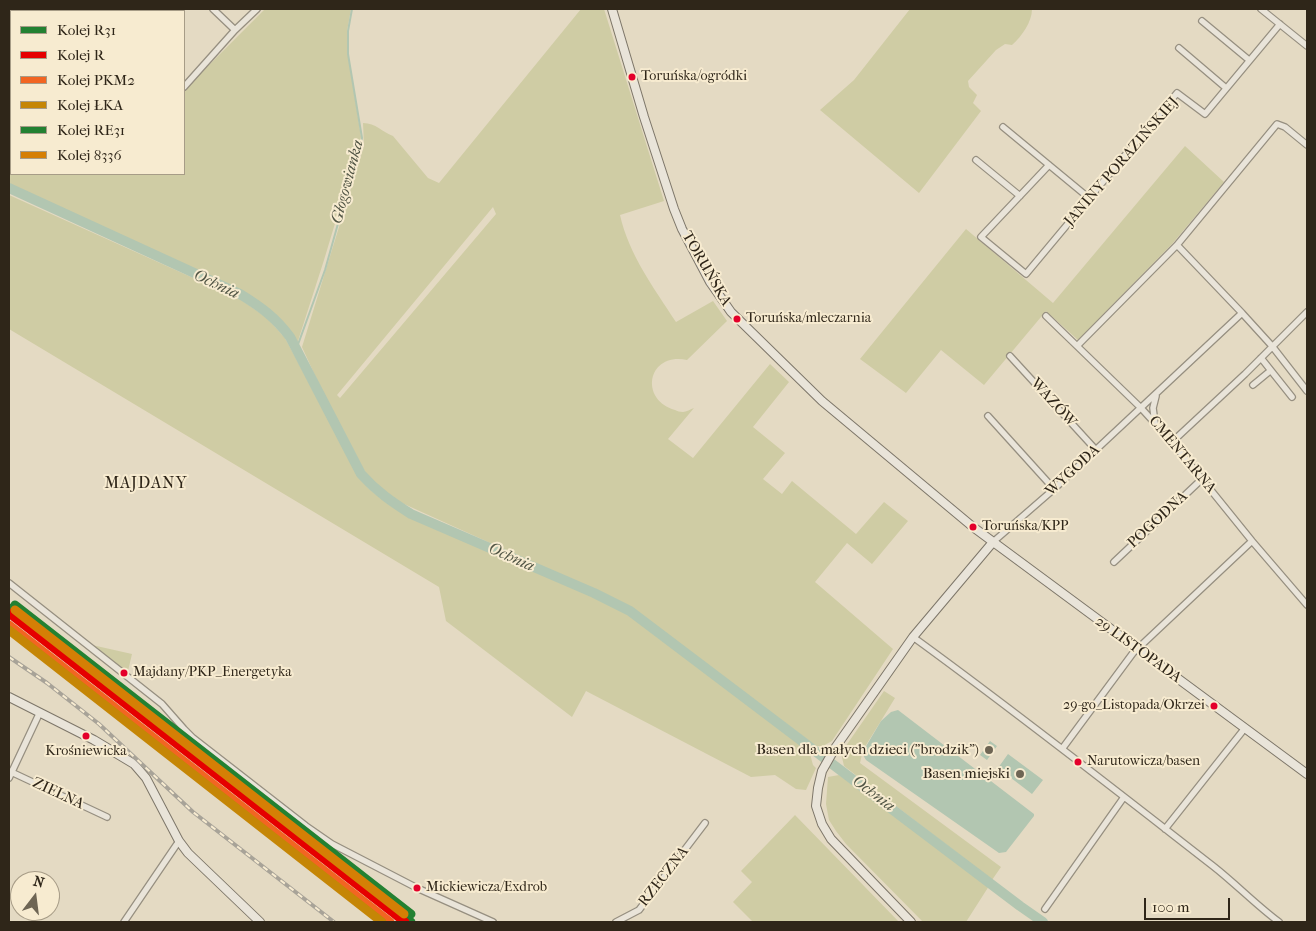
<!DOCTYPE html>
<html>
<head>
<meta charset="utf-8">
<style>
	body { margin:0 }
	#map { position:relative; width:1316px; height:931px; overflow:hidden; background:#e4dac3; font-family:"IM FELL French Canon",serif }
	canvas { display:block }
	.frame { position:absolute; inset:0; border:10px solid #2f2619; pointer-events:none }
	.legend { position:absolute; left:10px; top:10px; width:175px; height:165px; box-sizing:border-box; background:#f7ebd0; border:1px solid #a79c87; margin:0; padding:6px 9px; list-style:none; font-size:15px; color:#2f2619 }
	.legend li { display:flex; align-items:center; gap:10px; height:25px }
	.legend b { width:25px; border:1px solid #a79c87 }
	.north { position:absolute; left:10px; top:871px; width:50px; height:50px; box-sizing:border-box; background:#f7ebd0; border:1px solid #a79c87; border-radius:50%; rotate:15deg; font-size:14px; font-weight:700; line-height:20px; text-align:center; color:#2f2619 }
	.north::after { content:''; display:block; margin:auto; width:18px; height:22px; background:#6e6554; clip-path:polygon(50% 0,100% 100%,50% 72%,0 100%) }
	.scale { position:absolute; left:1144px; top:898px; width:86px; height:22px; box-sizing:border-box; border:2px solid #2f2619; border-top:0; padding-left:6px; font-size:15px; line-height:18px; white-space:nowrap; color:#2f2619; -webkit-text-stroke:4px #f7ebd0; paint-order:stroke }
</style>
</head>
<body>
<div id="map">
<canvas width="1316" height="931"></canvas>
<div class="frame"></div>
<ul class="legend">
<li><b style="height:6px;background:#238132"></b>Kolej R31</li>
<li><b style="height:6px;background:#e50000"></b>Kolej R</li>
<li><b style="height:6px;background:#f26522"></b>Kolej PKM2</li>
<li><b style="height:6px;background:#c58606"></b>Kolej ŁKA</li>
<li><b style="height:6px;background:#238132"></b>Kolej RE31</li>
<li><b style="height:6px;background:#d57f05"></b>Kolej 8336</li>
</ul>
<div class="north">N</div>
<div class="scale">100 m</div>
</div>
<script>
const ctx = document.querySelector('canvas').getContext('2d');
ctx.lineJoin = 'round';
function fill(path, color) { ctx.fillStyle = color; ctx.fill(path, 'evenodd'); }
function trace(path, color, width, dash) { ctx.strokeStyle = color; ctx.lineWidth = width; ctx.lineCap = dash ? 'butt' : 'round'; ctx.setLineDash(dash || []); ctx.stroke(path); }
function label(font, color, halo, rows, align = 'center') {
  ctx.font = font + ' "IM FELL French Canon",serif'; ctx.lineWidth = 4; ctx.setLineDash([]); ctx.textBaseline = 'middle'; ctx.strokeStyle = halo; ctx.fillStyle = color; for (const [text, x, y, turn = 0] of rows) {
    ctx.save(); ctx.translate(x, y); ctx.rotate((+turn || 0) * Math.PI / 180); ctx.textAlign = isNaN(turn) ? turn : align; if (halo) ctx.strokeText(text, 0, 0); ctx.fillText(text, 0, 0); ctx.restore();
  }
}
const green = new Path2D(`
	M9 9H34L37 11H11V174H184V90L265 9H351L347 31 348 53 361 137 324 260 298 341 296 342 278 318 249 295 9 186Z
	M581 9H604L664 201 620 215C629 255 654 288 676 322L713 301 727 321 687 360C647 352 639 400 675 410 677 411 680 412 683 412 686 412 691 409 694 408L668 439 693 458 770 364 789 382 753 427 785 453 763 479 782 494 792 481 856 534 884 502 908 521 872 564 847 543 815 582 893 649 832 741 823 746H816L625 604 393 499 369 478 362 467 345 434 333 415 302 347 364 146 363 123C376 123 382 132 393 136L428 178 439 183ZM493 207 496 214 340 398 337 395Z
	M910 9H1032C1032 22 1022 36 1012 45L1005 44 996 50 968 81 969 87 977 95 973 103 981 111 919 193 820 110 854 80Z
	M1185 146 1224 182 1172 244 1078 340 1046 311 984 385 941 350 906 393 860 359 966 229 1053 303Z
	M9 195 240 299 267 318 285 338 354 467 368 488 391 506 413 518 569 585 626 613 796 741 810 754 813 765 816 768 806 790 796 789 775 775 751 777 586 691 572 717 446 621 439 587 9 329Z
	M92 645 132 654 128 671 127 672Z
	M884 691 895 698 863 750 860 763 1001 867 992 880 844 766 841 753Z
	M839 775 864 792 989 886 966 922H923L846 844 836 831 829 820 826 804 828 777Z
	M795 815 899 922H753L733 902 752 882 741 871Z`);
const water = new Path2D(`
	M898 710 1034 814V816L1006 852 999 853 866 760 863 755 865 748 881 721 891 712Z
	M990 741 997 746 987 760 980 755Z
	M1008 754 1043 780 1032 794 998 768Z`);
const stream = new Path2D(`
	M296 350 325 270 362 138 348 54V31L352 9`);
const river = new Path2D(`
	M9 188 240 294C261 307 275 317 290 337L361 474C376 491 392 502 411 514L594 593 630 611 1020 906 1043 922`);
const street = new Path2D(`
	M37 9 39 11
	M1261 9 1307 46
	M1202 21 1249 60
	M235 30 257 9
	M1179 48 1226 88
	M184 87 235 30 213 9
	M1003 127 1089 198
	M976 160 1020 196
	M1049 165 981 237 1026 274 1177 93 1205 114 1280 24
	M1177 245 1242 313 1272 346 1307 391
	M1046 316 1141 408 1172 442 1252 541 1307 605
	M1078 345 1177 245 1277 124 1285 127 1307 145
	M1010 356 1096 450
	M1261 358 1292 397
	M1253 385 1270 371
	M988 416 1054 489
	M1155 423 1153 408 1156 396
	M1172 442 1245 374 1307 312
	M993 542 1054 489 1242 313
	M1114 562 1202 479
	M9 583 162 704 184 729 193 738 306 826 332 844 417 888 493 922
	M913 637C1015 711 1114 789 1213 866 1236 884 1256 905 1279 922
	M1062 749 1133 653 1252 541
	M9 771 107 817
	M9 778 40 712
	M1165 829 1245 728
	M1045 909 1124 797
	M124 922 179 841
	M616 922 639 910 705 823`);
const secondary = new Path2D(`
	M612 9 644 117 674 209 682 229 710 282 731 312 822 401 973 527 1307 774
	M9 697 94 740 134 764 146 778 179 841 188 853 260 922
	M911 922 831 839 822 824 816 806 818 788 822 771 835 748 913 637 993 542`);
const rail = new Path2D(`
	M9 657 47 683 99 724 193 812 334 922`);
const rail1 = new Path2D(`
	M9 608 411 922`);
const rail2 = new Path2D(`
	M9 613 405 922`);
const rail3 = new Path2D(`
	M9 625 390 922`);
const rail4 = new Path2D(`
	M9 630 382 922`);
const rail5 = new Path2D(`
	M15 605 411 914`);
const rail6 = new Path2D(`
	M15 610 404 914`);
const markers = [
	[632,77,4.5,"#e4002b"],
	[737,319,4.5,"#e4002b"],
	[973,527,4.5,"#e4002b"],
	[124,673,4.5,"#e4002b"],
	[1214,706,4.5,"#e4002b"],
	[86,736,4.5,"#e4002b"],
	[989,750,5,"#6e6554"],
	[1078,762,4.5,"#e4002b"],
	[1020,774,5,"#6e6554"],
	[417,888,4.5,"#e4002b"]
];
const busNames = [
	["Toruńska/ogródki",641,77],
	["Toruńska/mleczarnia",746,319],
	["Toruńska/KPP",982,527],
	["Majdany/PKP_Energetyka",133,673],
	["29-go_Listopada/Okrzei",1205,706,"right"],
	["Krośniewicka",86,752,"center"],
	["Narutowicza/basen",1087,762],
	["Mickiewicza/Exdrob",426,888]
];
const streetNames = [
	["JANINY PORAZIŃSKIEJ",1122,162,-49],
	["TORUŃSKA",706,269,60],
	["WAZÓW",1053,403,48],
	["CMENTARNA",1182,455,50],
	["WYGODA",1073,471,-43],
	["POGODNA",1158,520,-43],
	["29 LISTOPADA",1138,650,36],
	["ZIELNA",58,794,25],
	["RZECZNA",664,877,-52]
];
const poiNames = [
	["Basen dla małych dzieci (\"brodzik\")",979,750],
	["Basen miejski",1010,774]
];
const waterNames = [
	["Głogowianka",348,182,-75],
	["Ochnia",216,285,25],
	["Ochnia",511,558,24],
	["Ochnia",873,794,37]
];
const neighbourhoodNames = [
	["MAJDANY",146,484]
];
fill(green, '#cfcca4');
fill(water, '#b2c6b1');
trace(stream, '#b2c6b1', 2);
trace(river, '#b2c6b1', 10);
trace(street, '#968f80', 8);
trace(secondary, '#7d7669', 10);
trace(street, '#e9e4d9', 5.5);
trace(secondary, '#e9e4d9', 8);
trace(rail, '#a8a398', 4);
trace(rail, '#f7ebd0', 2, [5.5]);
trace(rail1, '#238132', 9);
trace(rail2, '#e50000', 9);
trace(rail3, '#f26522', 9);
trace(rail4, '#c58606', 9);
trace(rail5, '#238132', 9);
trace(rail6, '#d57f05', 9);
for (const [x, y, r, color] of markers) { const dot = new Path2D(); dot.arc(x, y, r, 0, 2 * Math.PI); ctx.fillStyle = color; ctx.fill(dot); trace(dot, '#f7ebd0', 2); }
label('14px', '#2f2619', '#f7ebd0', busNames, 'left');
label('15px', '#2f2619', '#f7ebd0', streetNames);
label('15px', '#2f2619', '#f7ebd0', poiNames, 'right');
label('italic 16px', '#505444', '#f7ebd0', waterNames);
ctx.letterSpacing = '1px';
label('16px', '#2f2619', '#f7ebd0', neighbourhoodNames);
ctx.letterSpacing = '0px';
</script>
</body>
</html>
